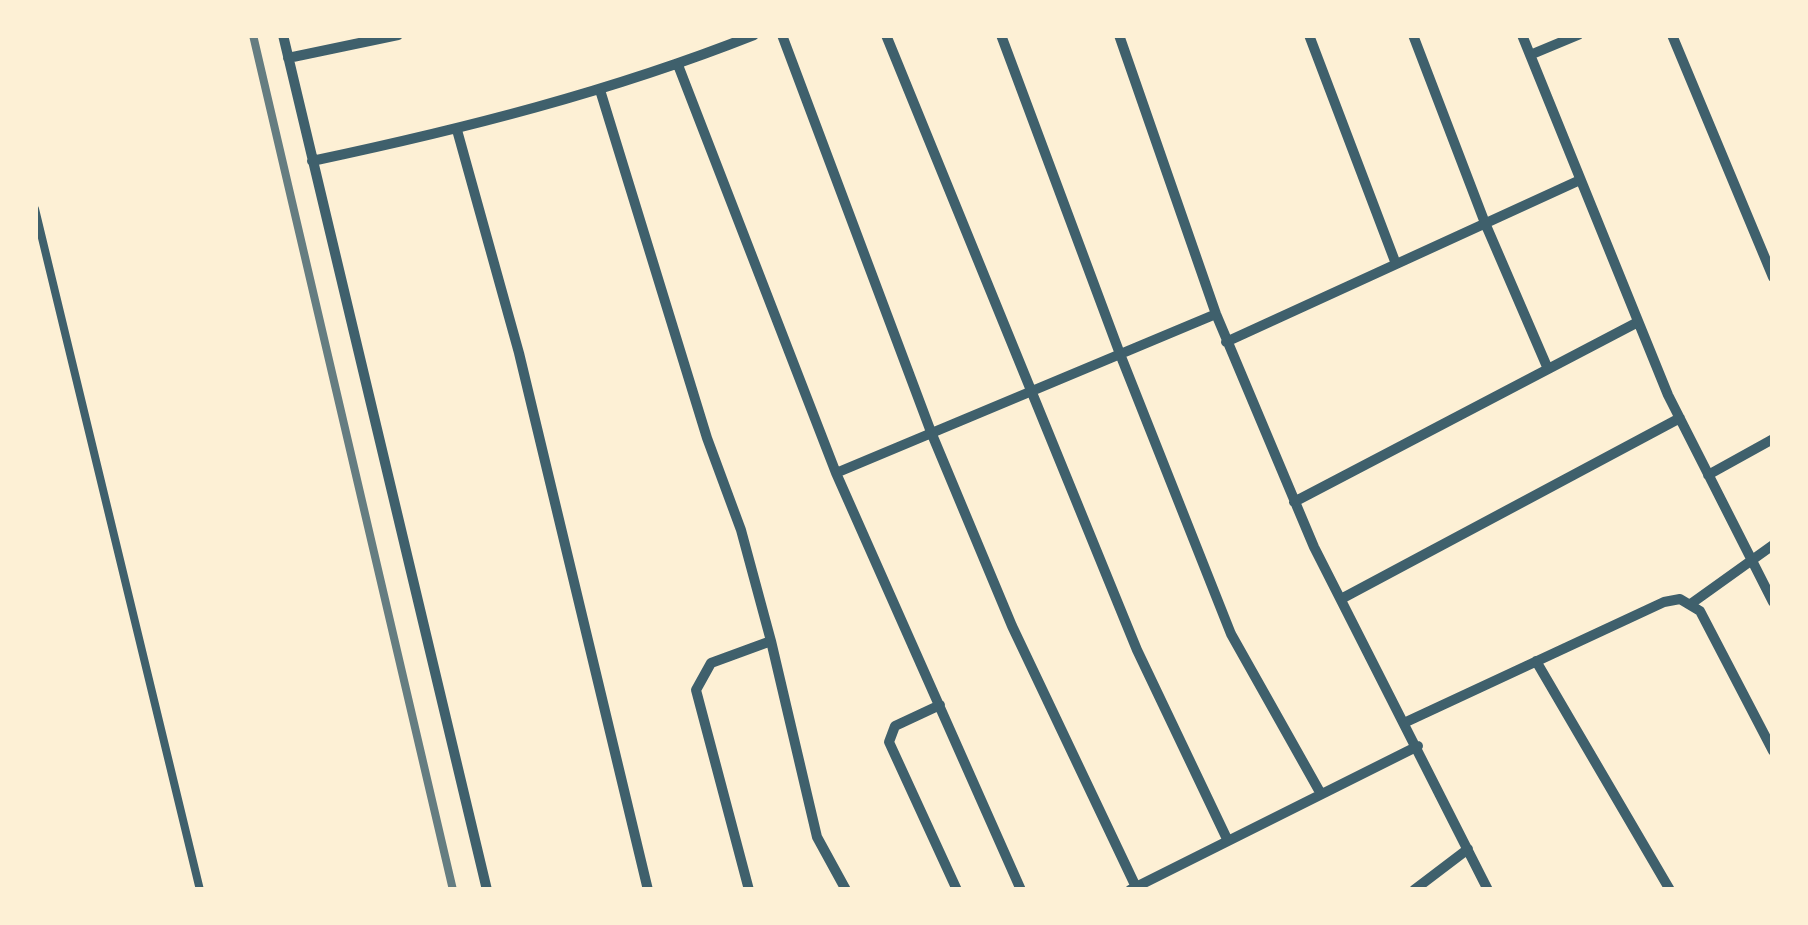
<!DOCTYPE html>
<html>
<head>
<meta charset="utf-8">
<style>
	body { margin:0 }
	#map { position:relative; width:1808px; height:925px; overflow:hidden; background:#fdf0d5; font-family:"Asap Condensed",sans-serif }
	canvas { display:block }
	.frame { position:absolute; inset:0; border:38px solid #fdf0d5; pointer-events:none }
</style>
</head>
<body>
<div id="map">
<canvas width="1808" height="925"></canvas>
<div class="frame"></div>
</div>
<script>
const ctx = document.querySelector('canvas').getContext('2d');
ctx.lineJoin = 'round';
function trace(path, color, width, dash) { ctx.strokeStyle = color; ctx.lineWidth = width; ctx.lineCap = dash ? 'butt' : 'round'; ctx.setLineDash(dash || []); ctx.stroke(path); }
const service = new Path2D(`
	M35 209 200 890`);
const minor = new Path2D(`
	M283 35 487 890
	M782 35 931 432 1012 626 1136 887
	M886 35 1137 650 1228 841
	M1001 35 1120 354 1231 634 1321 794
	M1119 35 1216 314 1314 547 1488 890
	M1309 35 1396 264
	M1413 35 1485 223 1548 369
	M1522 35 1668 395 1773 602
	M1672 35 1773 277
	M1530 55 1578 35
	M288 58 398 35
	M678 65 836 473 1021 890
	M600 90 707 438 741 530 771 641
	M457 130 519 353 648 890
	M312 161C463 129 610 92 754 35
	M1226 342 1580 180
	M836 473 1216 314
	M1708 475 1773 439
	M1294 502 1638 322
	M1341 599 1680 418
	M1692 603 1773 545
	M1536 661 1670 890
	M940 705 895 726 889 742 957 890
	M1406 722 1664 602 1680 599 1700 611 1773 751
	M749 890 696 690 711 663 771 641 817 837 846 890
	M1130 890 1418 746
	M1414 890 1468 849`);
const rail = new Path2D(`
	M253 35 453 890`);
trace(service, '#3f606c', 8);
trace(minor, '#3f606c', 10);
trace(rail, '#657d81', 8);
</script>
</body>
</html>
